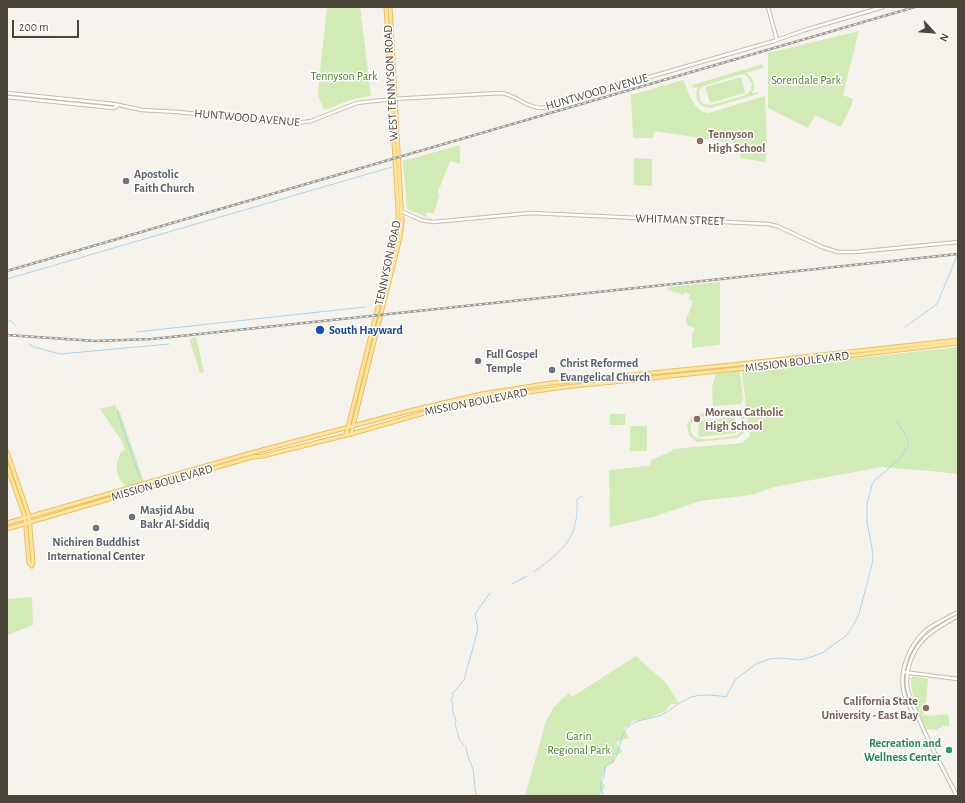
<!DOCTYPE html>
<html>
<head>
<meta charset="utf-8">
<style>
	body { margin:0 }
	#map { position:relative; width:965px; height:803px; overflow:hidden; background:#f6f3ec; font-family:"Alegreya Sans",sans-serif }
	canvas { display:block }
	.frame { position:absolute; inset:0; border:8px solid #4b4439; pointer-events:none }
	.north { position:absolute; left:913px; top:12px; width:40px; height:40px; -webkit-text-stroke:3px #fff; paint-order:stroke; rotate:116deg; font-size:11px; font-weight:700; line-height:16px; text-align:center; color:#4b4439 }
	.north::after { content:''; display:block; margin:auto; width:14px; height:18px; background:#4b4439; clip-path:polygon(50% 0,100% 100%,50% 72%,0 100%) }
	.scale { position:absolute; left:12px; top:20px; width:67px; height:18px; box-sizing:border-box; border:2px solid #4b4439; border-top:0; padding-left:5px; font-size:12px; line-height:14px; white-space:nowrap; color:#4b4439; -webkit-text-stroke:3px #fff; paint-order:stroke }
</style>
</head>
<body>
<div id="map">
<canvas width="965" height="803"></canvas>
<div class="frame"></div>
<div class="north">N</div>
<div class="scale">200 m</div>
</div>
<script>
const ctx = document.querySelector('canvas').getContext('2d');
ctx.lineJoin = 'round';
function fill(path, color) { ctx.fillStyle = color; ctx.fill(path, 'evenodd'); }
function trace(path, color, width, dash) { ctx.strokeStyle = color; ctx.lineWidth = width; ctx.lineCap = dash ? 'butt' : 'round'; ctx.setLineDash(dash || []); ctx.stroke(path); }
function label(font, color, halo, rows, align = 'center') {
  ctx.font = font + ' "Alegreya Sans",sans-serif'; ctx.lineWidth = 3; ctx.setLineDash([]); ctx.textBaseline = 'middle'; ctx.strokeStyle = halo; ctx.fillStyle = color; for (const [text, x, y, turn = 0] of rows) {
    ctx.save(); ctx.translate(x, y); ctx.rotate((+turn || 0) * Math.PI / 180); ctx.textAlign = isNaN(turn) ? turn : align; if (halo) ctx.strokeText(text, 0, 0); ctx.fillText(text, 0, 0); ctx.restore();
  }
}
const green = new Path2D(`
	M327 7H360L371 96 350 100 326 110 324 109 318 96V91Z
	M859 31 843 95 853 99 852 104 841 127 815 115 808 128 768 108V53Z
	M763 64V68L746 73C754 78 757 85 752 93L758 92V94L711 108C699 108 693 97 698 87L693 88 692 85ZM742 74 747 76 752 83 751 90 746 95 711 105 703 104 700 100 699 90 703 86Z
	M741 77 745 93 710 103 705 87Z
	M683 80C689 92 693 112 709 113L765 96 767 144 766 146 762 147 654 131 653 138H633L631 95Z
	M460 145V164L450 161 438 192 439 196 434 213H426V217L407 209 403 161Z
	M742 147 767 151 765 162 740 158Z
	M634 158 652 159V186L634 185Z
	M720 282V345L692 348V332H694V327L688 326 686 320 693 302 689 299 690 295 685 292 683 295 676 292V293L667 289V287Z
	M196 337 204 372 200 373 190 341 192 338Z
	M958 347V474L930 471 882 467 774 487 751 495 700 501 653 517 610 527 609 470 648 466 651 464V460L672 451V449L742 443 750 436 746 411 740 412C749 421 748 432 737 438L697 442 692 438 689 435 687 425 691 418 699 414 746 409 742 371ZM733 413C745 416 747 428 737 435 731 437 725 437 718 438 707 439 688 443 691 424L697 417Z
	M740 371 743 401 741 404 713 406 712 387 716 374Z
	M115 405 116 408 119 410 144 482 126 486C114 477 115 464 121 452L125 450 123 443 100 409Z
	M610 414H625V425H610Z
	M735 417 736 433 699 437 698 421Z
	M630 426H647V451H630Z
	M32 597 33 625 7 635V599Z
	M636 656 667 684 679 704H670L666 711C654 714 646 723 633 720L629 726 624 728 629 738 616 742 622 752 615 756 614 762 607 766 601 780 605 786 599 796H525L546 721 554 707 569 693 572 697Z
	M913 676 928 679 925 712 921 716 924 715 930 716 946 714 949 716V726H942L941 728H938V730L926 729C918 714 911 696 911 679Z`);
const stream = new Path2D(`
	M7 279 392 167
	M7 321H11L16 326
	M905 327 937 304 957 256
	M136 332 365 307
	M29 344 34 347 60 354 169 344
	M117 411 140 478
	M534 572C563 550 579 539 577 499L582 496
	M512 584 527 576
	M476 796 473 769 468 757 466 747 460 741 455 724 456 720 452 710 453 705 451 700 452 698 453 693 464 680 478 629 475 614 490 593
	M603 796 600 784 604 777 605 767C607 765 610 764 613 762 620 754 619 737 627 728 636 718 650 720 661 715 670 711 678 703 687 699 698 693 714 695 726 697L735 680 756 664 769 659 780 658 800 660 814 656 824 652 830 647 846 636 854 624 859 614 873 560 872 548 867 522V504L872 485 875 480 900 459 909 444 907 437 897 422`);
const minor = new Path2D(`
	M768 7 777 40
	M7 93 114 104 142 110 178 112 290 124 311 121 357 103 392 99 501 93C517 95 526 108 542 108L774 41 805 30 883 7
	M7 97 114 108 117 106
	M401 211 421 220 433 222 531 213 768 224 777 226 822 247 838 252H856L958 242
	M903 672 958 679
	M917 718C911 710 904 699 903 688 900 668 910 646 924 632 933 624 947 618 958 612
	M957 796C943 768 927 741 916 711 912 703 908 694 907 685 906 669 912 652 923 640 932 630 946 623 958 616`);
const major = new Path2D(`
	M351 434 400 238 402 222 390 7
	M346 435 398 227V210L386 7
	M7 452 29 516 33 562 32 566
	M7 466 25 517 29 563 32 566
	M7 523 251 453 409 411 481 394 551 383 721 366 958 340
	M7 529 252 457 263 456 351 434 438 409 508 395 565 387 747 368 958 343`);
const rail = new Path2D(`
	M7 271 915 7
	M7 335 95 341 152 339 958 254`);
const markers = [
	[700,141,4,"#8d6e63"],
	[126,181,4,"#6b7280"],
	[320,330,5,"#1a4fb4"],
	[478,361,4,"#6b7280"],
	[552,370,4,"#6b7280"],
	[697,419,4,"#8d6e63"],
	[132,517,4,"#6b7280"],
	[96,528,4,"#6b7280"],
	[926,708,4,"#8d6e63"],
	[949,750,4,"#2e9e5b"]
];
const parkNames = [
	["Tennyson Park",344,76],
	["Sorendale Park",806,80],
	["Garin",579,736],
	["Regional Park",579,750]
];
const streetNames = [
	["WEST TENNYSON ROAD",391,83,-93],
	["HUNTWOOD AVENUE",597,92,-16],
	["HUNTWOOD AVENUE",247,118,5],
	["WHITMAN STREET",680,220,2],
	["TENNYSON ROAD",388,263,-78],
	["MISSION BOULEVARD",797,362,-7],
	["MISSION BOULEVARD",476,402,-11],
	["MISSION BOULEVARD",162,483,-16]
];
const educationNames = [
	["Tennyson",708,134],
	["High School",708,148],
	["Moreau Catholic",705,412],
	["High School",705,426],
	["California State",918,701,"right"],
	["University - East Bay",918,715,"right"]
];
const worshipNames = [
	["Apostolic",134,174],
	["Faith Church",134,188],
	["Full Gospel",486,354],
	["Temple",486,368],
	["Christ Reformed",560,363],
	["Evangelical Church",560,377],
	["Masjid Abu",140,510],
	["Bakr Al-Siddiq",140,524],
	["Nichiren Buddhist",96,542,"center"],
	["International Center",96,556,"center"]
];
const transitNames = [
	["South Hayward",329,330]
];
const leisureNames = [
	["Recreation and",941,743],
	["Wellness Center",941,757]
];
fill(green, '#d2eab5');
trace(stream, '#a9d4f2', 1);
trace(minor, '#c2bbae', 4.5);
trace(major, '#e6c16a', 5);
trace(minor, '#fff', 2.5);
trace(major, '#ffe39c', 3);
trace(rail, '#9a9a9a', 2.5);
trace(rail, '#fff', 1, [3]);
for (const [x, y, r, color] of markers) { const dot = new Path2D(); dot.arc(x, y, r, 0, 2 * Math.PI); ctx.fillStyle = color; ctx.fill(dot); trace(dot, '#fff', 1.5); }
label('12px', '#4a7f2a', '#fff', parkNames);
label('12px', '#4b4439', '#fff', streetNames);
label('bold 12px', '#785e54', '#fff', educationNames, 'left');
label('bold 12px', '#5b616d', '#fff', worshipNames, 'left');
label('bold 12px', '#164399', '#fff', transitNames, 'left');
label('bold 12px', '#27864d', '#fff', leisureNames, 'right');
</script>
</body>
</html>
